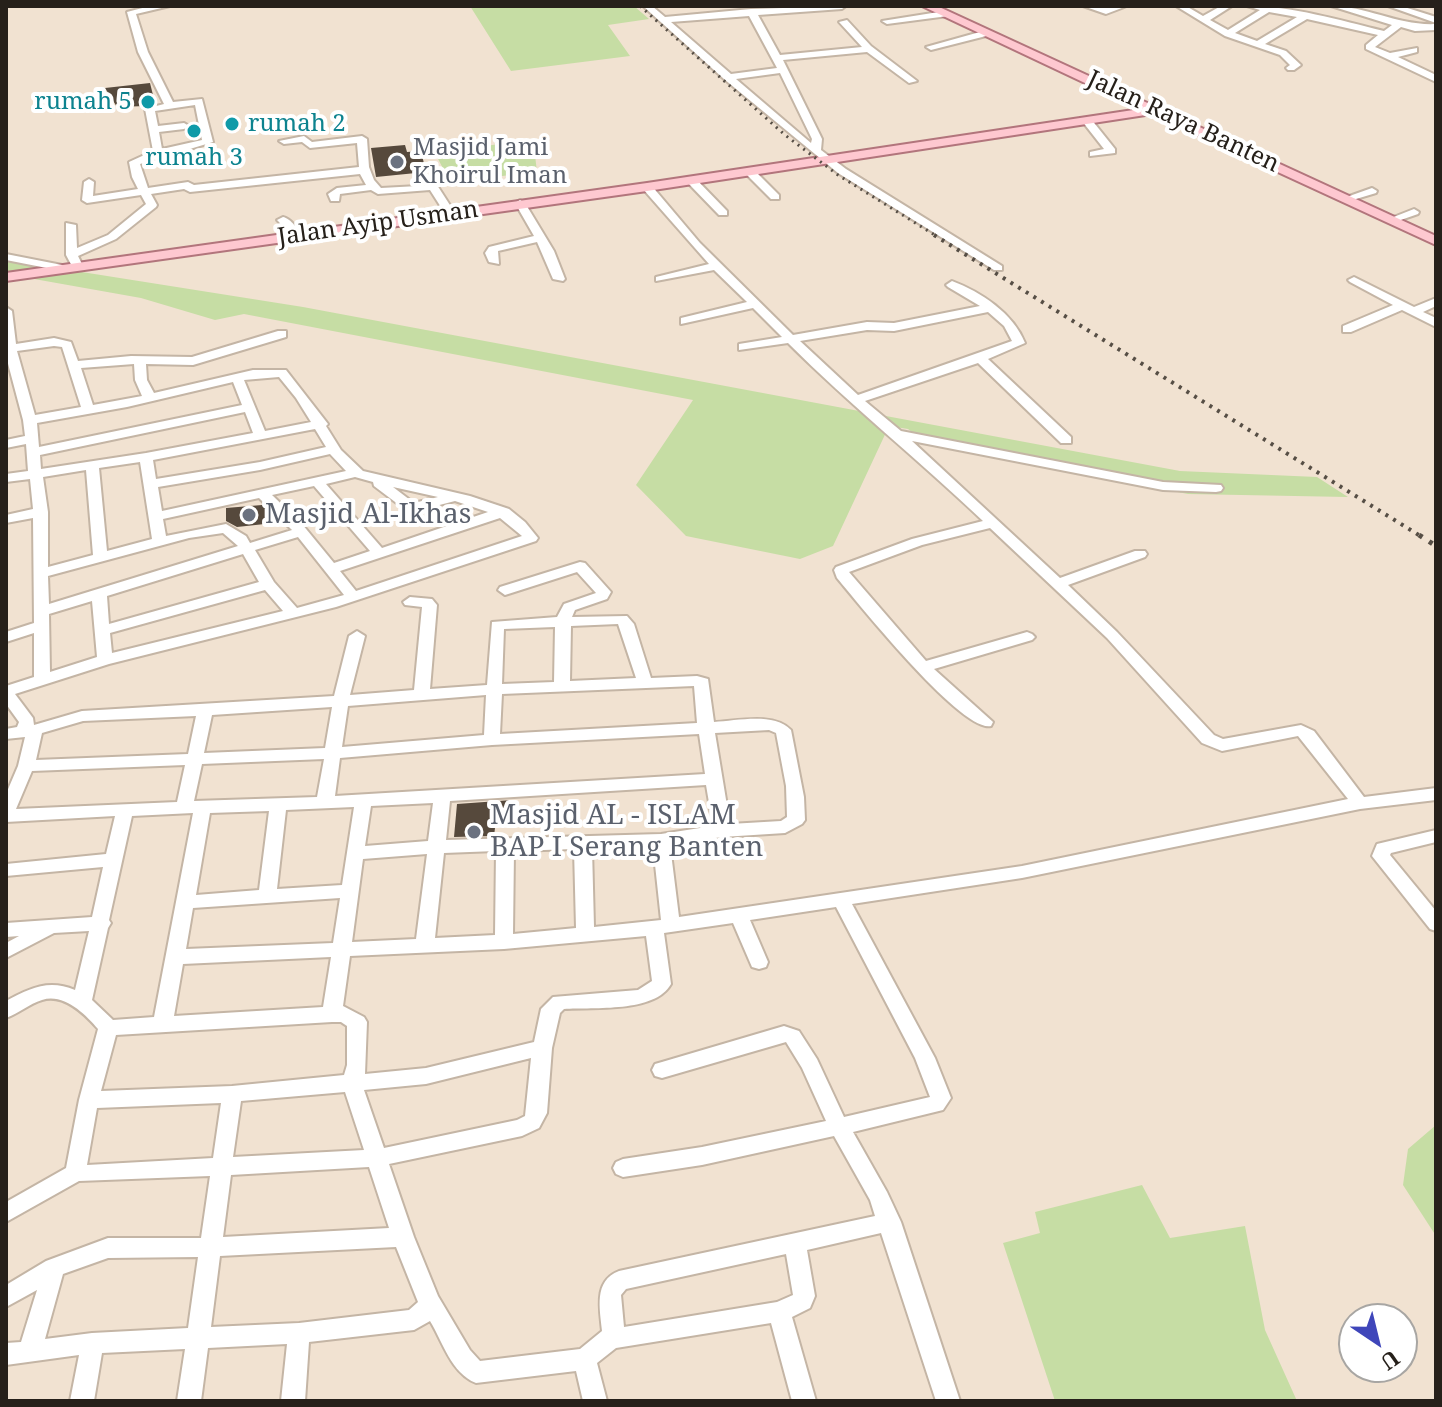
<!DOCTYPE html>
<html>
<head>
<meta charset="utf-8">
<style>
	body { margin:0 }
	#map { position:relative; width:1442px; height:1407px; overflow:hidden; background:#f1e2d1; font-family:"Noto Serif",serif }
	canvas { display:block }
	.frame { position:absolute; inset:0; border:8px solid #26201a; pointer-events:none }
	.north { position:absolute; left:1338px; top:1303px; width:80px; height:80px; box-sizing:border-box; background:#fff; border:2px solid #a8a6a3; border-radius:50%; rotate:145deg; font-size:22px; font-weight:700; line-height:32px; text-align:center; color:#26201a }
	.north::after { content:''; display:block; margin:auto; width:28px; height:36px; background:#3f46ba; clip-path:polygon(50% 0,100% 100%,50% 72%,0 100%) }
</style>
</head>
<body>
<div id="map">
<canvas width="1442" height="1407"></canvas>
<div class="frame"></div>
<div class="north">U</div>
</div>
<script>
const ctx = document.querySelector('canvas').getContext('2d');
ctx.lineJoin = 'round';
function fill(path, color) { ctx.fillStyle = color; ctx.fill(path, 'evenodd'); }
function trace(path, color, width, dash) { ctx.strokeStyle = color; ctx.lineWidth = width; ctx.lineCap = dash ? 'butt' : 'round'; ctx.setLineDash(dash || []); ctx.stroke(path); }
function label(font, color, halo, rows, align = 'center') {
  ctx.font = font + ' "Noto Serif",serif'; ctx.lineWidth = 8; ctx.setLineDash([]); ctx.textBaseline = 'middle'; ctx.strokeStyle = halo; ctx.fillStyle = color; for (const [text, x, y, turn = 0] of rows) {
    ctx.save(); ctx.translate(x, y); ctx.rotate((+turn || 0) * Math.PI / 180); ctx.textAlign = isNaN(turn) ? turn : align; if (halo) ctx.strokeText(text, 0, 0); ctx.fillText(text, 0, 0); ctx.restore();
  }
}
const green = new Path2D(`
	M470 6H634L649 19 608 25 630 56 511 71Z
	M521 141 535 155 537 172 450 182 435 153Z
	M6 260 303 307 1180 471 1317 477 1348 497 1188 494 926 443 908 429 889 426 833 546 800 559 686 536 636 485 693 400 244 314 215 320 141 298 6 274Z
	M1436 1125V1236L1403 1185 1408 1149Z
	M1142 1185 1170 1238 1245 1226 1265 1330 1297 1401H1055L1003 1243 1040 1233 1035 1212Z`);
const building = new Path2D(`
	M150 83 155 103 146 106 117 107 105 88Z
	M405 145 407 152 421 151 426 172 376 177 371 148Z
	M262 505 273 516 274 523 237 527 226 521V508Z
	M512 800 510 819 496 820 494 836 454 837 457 804Z`);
const minor = new Path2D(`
	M150 6H170L136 14 148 52 173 102 202 99 213 142 140 164 148 188 188 182 194 185 359 167 357 143 310 148 302 142 284 144 279 141 304 136 312 142 362 136 367 139 369 167 374 180 381 188 437 185 455 213 446 215 430 190 378 194 371 190 340 194 339 201H331L328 194 337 188 366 185 360 174 190 192 184 189 151 194 157 205 156 207 116 239 78 256 83 266 73 268 66 255V223L76 225 77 248 108 235 146 204 141 195 87 203 82 200 84 182 89 179 94 182 93 196 138 189 132 177 129 162 153 151 145 109 164 104 138 52 127 12ZM195 105 202 140 162 149 159 132 184 129 189 126 184 123 158 126 155 111Z
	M643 6H652L665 17 751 9 846 6 842 9 758 15 780 55 862 47 839 22 847 20 871 46 917 81 909 83 867 52 783 60 822 139 821 150 846 169 1002 266V270H994L838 173 724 79ZM749 16 777 68 731 74 671 22ZM780 73 812 139 811 143 736 79Z
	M1083 6 1106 8 1127 6 1106 14Z
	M1176 6H1186L1203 16 1221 6H1232L1210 20 1228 30 1260 10 1247 6C1292 6 1339 20 1384 31L1392 25 1331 6C1367 6 1399 26 1436 24V30L1415 31 1401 27 1375 47 1390 53 1417 48V52L1398 57 1436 75V82L1366 49V45L1378 35 1307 19 1265 44 1286 51 1301 65 1294 70H1288L1286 68 1290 65 1280 55 1225 36ZM1269 12 1297 17 1257 41 1235 33Z
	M1388 6H1401L1436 17V23Z
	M945 11 949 14 948 16 887 24 882 21Z
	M987 30 992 33 990 35 931 50 926 47Z
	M1087 118 1091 119 1115 149V153L1090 156V152L1104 149 1082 121Z
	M746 170H754L779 195V199H771L746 174Z
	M687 178H695L727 211V215H719L687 182Z
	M647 184 651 185 700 243 793 335 867 322 894 323 980 306 948 287 946 285 952 281C981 292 1013 313 1025 343L988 359 1071 437V443H1061L978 363 865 401 901 431 1163 482 1221 485 1223 488 1221 491 1216 492 1163 490 912 441 1060 578 1135 551H1145L1147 554 1145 557 1068 585 1117 632 1214 735 1223 739 1301 725 1314 731 1364 797 1436 788V800L1360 809 1022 878 852 904 935 1058 951 1098 943 1110 853 1132 887 1192 901 1222 960 1401H936L881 1233 807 1250 815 1296 810 1308 792 1317 816 1401H792L771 1323 616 1348 597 1363 607 1401H583L576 1371 476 1383C451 1373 443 1342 430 1321L414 1330 309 1342 305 1401H281L287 1344 208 1348 201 1401H177L185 1349 102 1353 94 1401H70L79 1355 6 1365V1343L21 1342 37 1290 6 1307V1285L46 1261 108 1238H201L210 1176 79 1181 6 1222V1202L66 1168 79 1100 98 1029C85 1014 64 993 42 1000 29 1004 19 1013 6 1018V1001C30 988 49 979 75 990L89 931 54 933 6 958V943L19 936 6 937V923L92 917 103 867 6 876V864L106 854 115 816 6 822V794L18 766 25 737 6 739V729L17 727 19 722 6 704V686L34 677V633L6 642V632L34 623 33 518 6 523V515L33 509 30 479 6 482V474L28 471 26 444 6 448V440L25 436 23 420 6 356V307L12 311 16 344 54 338 71 342 78 361 131 356 192 357 278 331H286V337L193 365 146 364 147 380 154 393 253 370H286L328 424 326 426 341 450 363 471 470 496 509 509 525 522 538 538 536 541 336 607 109 664 15 694 33 718 34 725 82 711 334 696 349 636 357 631 365 636 350 695 414 690 422 607 405 605 403 602 410 597 432 599 437 605 430 689 487 685 492 622 557 617 564 604 596 593 577 572 505 595 498 590 500 587 580 562 585 563 611 592 607 599 575 610 572 617 627 616 634 624 651 678 697 676 708 679 714 722C737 721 774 712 791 730L804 797 805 820 802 824 785 833 722 837 670 845 679 917 1022 866 1348 799 1298 736 1222 751 1202 743 1107 638 990 528 922 545 849 572 926 661 1027 632 1032 634 1035 637 1032 640 934 669 993 722 991 726C962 733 858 603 837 578L834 570 836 567 912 539 983 521C919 460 850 405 788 343L739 350V344L782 337 753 308 681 324V318L747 302 714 270 656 281V277L709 264 643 189 642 187ZM988 312 1004 326 1012 341 858 395 800 341 867 330 894 331ZM54 346 62 347 81 407 35 415 17 351ZM134 364 135 380 142 396 93 405 81 368ZM279 377 296 398 311 422 265 431 244 380ZM233 382 242 405 39 447 37 423 127 407ZM245 412 253 433 146 453 41 469 40 455ZM315 429 326 447 260 462 156 479 153 460ZM330 454 346 471 162 511 158 487 260 470ZM140 462 152 539 107 551 99 468ZM86 470 93 555 48 567V512L43 477ZM355 477 373 482 374 486 407 511 412 512 455 501 488 512 382 548 326 484ZM314 486 370 551 334 563 302 524 272 495ZM393 487 438 497 414 503ZM259 498 292 530 250 543 246 536 226 524 166 536 163 519ZM500 518 522 536 356 591 340 571ZM223 533 238 546 49 604 48 576 189 538ZM298 537 344 595 297 608 274 582 255 550ZM243 554 259 582 109 624 107 596ZM265 590 283 611 112 653 110 633ZM92 601 97 657 50 672 49 614ZM618 624 636 678 570 681 571 626ZM555 627 554 682 502 684 504 629ZM694 686 697 723 500 734 502 694ZM486 695 484 735 342 747 348 706ZM332 707 325 748 204 753 212 715ZM196 716 188 754 36 760 42 733 83 721ZM769 730 776 733 786 786 787 817 781 821 730 824 715 733ZM699 734 705 774 335 796 340 758 492 745ZM324 759 317 797 194 801 202 764ZM185 765 177 802 16 809 32 771ZM706 785 713 826 661 834 446 840 450 801ZM433 803 428 841 365 846 371 806ZM354 807 342 885 277 889 286 810ZM269 811 259 890 196 895 210 813ZM193 813 154 1017 113 1020 92 1000 108 928 111 923 109 920 132 816ZM653 846 661 920 594 927 592 848ZM574 849 576 928 513 934 514 851ZM496 851 495 935 435 938 444 853ZM427 854 416 939 352 942 363 859ZM340 898 333 943 186 949 193 908ZM836 907 915 1058 930 1097 844 1117 817 1059 799 1031 784 1026 662 1062 655 1064 652 1070 655 1076 662 1078 786 1042 802 1068 826 1121 702 1147 623 1159 616 1162 613 1168 616 1174 623 1177 702 1165 834 1136 870 1200 875 1216 619 1271C593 1281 600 1309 602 1331L580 1349 480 1361 470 1350 438 1296 414 1237 389 1164 522 1136 539 1128 547 1113 552 1048 560 1013 564 1009C594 1007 655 1013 671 984L664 933 733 923 752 967 759 969 766 967 768 962 750 920ZM646 936 652 981 638 990 553 997 541 1009 534 1042 426 1068 365 1074 367 1022 364 1017 343 1006 350 956 504 949ZM331 957 323 1007 174 1016 183 964ZM332 1022H341L347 1026V1065L344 1075 232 1086 101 1091 116 1035ZM531 1058 525 1116 517 1120 384 1148 364 1090 426 1084ZM345 1092 364 1150 233 1157 241 1101ZM221 1103 213 1158 87 1165 97 1108ZM369 1167 389 1228 223 1237 231 1175ZM396 1247 418 1302 409 1310 299 1323 211 1327 220 1256ZM786 1254 793 1295 777 1302 624 1327 621 1295 626 1289ZM198 1257 188 1328 92 1333 45 1339 63 1274 108 1258Z
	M1372 188 1377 191 1376 193 1346 202 1341 199Z
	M520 200 525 203 554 251 565 279 563 281 553 279 537 242 498 251 499 264 489 262 485 253 489 247 534 236 515 203Z
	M1414 209 1419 212 1418 214 1392 223 1386 220Z
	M283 217C290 218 301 231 299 237H291L279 222 277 220Z
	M6 254 62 265 68 268 62 271 6 260Z
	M1354 277 1414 307 1436 298V306L1423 312 1436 318V327L1402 310 1351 332H1343V326L1393 305 1350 282 1348 280Z
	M1436 830V842L1391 853 1390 855 1436 911V931L1430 929 1372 856 1377 844Z`);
const major = new Path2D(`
	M922 6H937L1436 236V245L1152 114 647 191 6 281V273L647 183 1140 109Z`);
const railFar2 = new Path2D(`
	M640 6 785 135 838 175 938 237`);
const railFar1 = new Path2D(`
	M934 235 1422 537`);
const rail = new Path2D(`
	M1419 535 1436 546`);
const markers = [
	[148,102,8,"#0f9aa8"],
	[232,124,8,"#0f9aa8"],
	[194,131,8,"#0f9aa8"],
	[397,162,8,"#6b7280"],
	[249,515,8,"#6b7280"],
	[474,832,8,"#6b7280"]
];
const farCulturenames = [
	["rumah 5",132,102],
	["rumah 2",248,124,"left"],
	["rumah 3",194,158,"center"]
];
const farStreetnames = [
	["Jalan Raya Banten",1183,122,25],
	["Jalan Ayip Usman",378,224,-8]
];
const farWorshipnames = [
	["Masjid Jami",413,148],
	["Khoirul Iman",413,176]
];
const worshipNames = [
	["Masjid Al-Ikhas",265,515],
	["Masjid AL - ISLAM",490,816],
	["BAP I Serang Banten",490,848]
];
fill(green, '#c6dda4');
fill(building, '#56493c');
trace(minor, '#c4b5a5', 4);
trace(major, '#b2757c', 4);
fill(minor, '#fff');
fill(major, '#fec8d0');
trace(railFar2, '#564e45', 3, [2, 5]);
trace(railFar1, '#564e45', 4, [3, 6]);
trace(rail, '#564e45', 5, [4, 8]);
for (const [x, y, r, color] of markers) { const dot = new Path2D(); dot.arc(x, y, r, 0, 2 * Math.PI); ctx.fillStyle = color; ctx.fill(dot); trace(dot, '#fff', 3); }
label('24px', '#0d838f', '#fff', farCulturenames, 'right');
label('24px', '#26201a', '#fff', farStreetnames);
label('24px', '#5b616d', '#fff', farWorshipnames, 'left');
label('28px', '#5b616d', '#fff', worshipNames, 'left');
</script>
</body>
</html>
